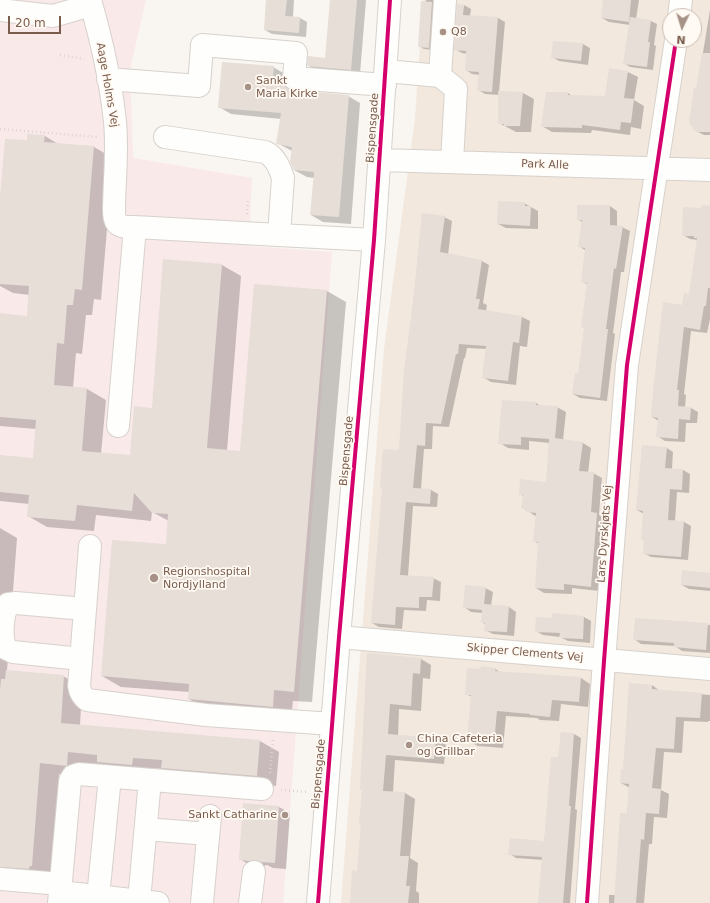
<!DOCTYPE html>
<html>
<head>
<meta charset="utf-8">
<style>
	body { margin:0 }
	#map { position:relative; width:710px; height:903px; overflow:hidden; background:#f9f5f0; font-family:"DejaVu Sans",sans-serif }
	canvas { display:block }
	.north { position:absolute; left:662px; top:8px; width:40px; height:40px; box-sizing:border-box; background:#fffaf3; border:1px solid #cabbb1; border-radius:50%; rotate:184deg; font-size:11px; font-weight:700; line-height:16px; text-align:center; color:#7a5c4d }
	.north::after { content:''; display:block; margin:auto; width:14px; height:18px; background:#a69286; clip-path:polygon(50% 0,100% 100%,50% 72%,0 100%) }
	.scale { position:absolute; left:8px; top:16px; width:53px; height:18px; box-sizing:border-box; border:2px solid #7a5c4d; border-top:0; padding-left:5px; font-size:12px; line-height:14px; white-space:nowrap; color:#7a5c4d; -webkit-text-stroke:3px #fffaf3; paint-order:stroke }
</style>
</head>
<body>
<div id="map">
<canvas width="710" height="903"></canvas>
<div class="north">N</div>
<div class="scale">20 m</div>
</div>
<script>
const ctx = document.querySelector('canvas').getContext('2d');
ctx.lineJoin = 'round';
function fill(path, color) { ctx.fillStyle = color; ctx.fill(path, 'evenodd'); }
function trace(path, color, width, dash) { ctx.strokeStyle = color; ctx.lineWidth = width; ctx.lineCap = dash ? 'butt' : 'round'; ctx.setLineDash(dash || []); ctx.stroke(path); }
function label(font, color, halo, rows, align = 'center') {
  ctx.font = font + ' "DejaVu Sans",sans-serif'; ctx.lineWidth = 3.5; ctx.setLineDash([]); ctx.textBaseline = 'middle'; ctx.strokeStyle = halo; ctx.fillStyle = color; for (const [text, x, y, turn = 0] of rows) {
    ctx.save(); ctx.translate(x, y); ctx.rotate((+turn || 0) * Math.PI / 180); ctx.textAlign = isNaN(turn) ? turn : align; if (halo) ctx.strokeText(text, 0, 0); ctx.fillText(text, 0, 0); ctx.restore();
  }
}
const residential = new Path2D(`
	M423 0H710V903H341L384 349 415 119ZM670 16H694V40H670Z`);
const medical = new Path2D(`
	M0 0H146L130 69 133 158 252 178 249 246 332 252 283 903H0Z`);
const shadow = new Path2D(`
	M267 0H294L293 17 300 18 307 22 306 37 272 34 265 30Z
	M331 0H366L360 74 318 71 309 66 326 59Z
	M426 0H439L435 50 424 49 419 46Z
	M604 0H639L636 19 651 21 657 24 654 45 656 46 653 70 630 67 624 63 630 25 609 22 602 18Z
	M464 5 471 9 470 16 498 18 505 22 499 92 523 93 534 99 531 132H516L499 123V95L485 94 478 90 480 75 472 74 466 70 467 54 462 53 455 49Z
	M710 10V135H704L696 131 697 89Z
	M583 44 590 48 588 65 559 61 552 57Z
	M273 67 285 74 294 86 295 92 348 96 360 103 351 224 323 222 311 215 314 178 307 177 294 170 292 151 277 143 281 119 231 114 219 107Z
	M628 72 638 77 634 100 644 106 641 129 631 127 630 135 592 130 591 133 552 132 542 126 568 93 572 96 606 97Z
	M45 136 58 144 94 147 113 158 101 300 94 299 92 315H86L82 354 76 353 73 388 87 389 106 400 101 454 131 456 153 409 164 260 222 265 241 276 227 451 241 452 327 291 346 302 312 702 293 701 291 718 208 710 189 699 190 692 121 687 102 676 167 545 169 521 152 512 151 521 96 515 94 531 47 527 28 516 29 504 0 501V456L34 459 36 429 0 426V314L28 317 30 295 13 293 0 286V210L28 142Z
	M524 203 538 211V229L506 228 498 224Z
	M578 206H610L617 211V227H622L630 231 624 272H621L613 333 615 334 607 401 580 398 573 394 579 374 585 328 588 285 582 281 586 251 579 246 582 222 578 219Z
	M684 208H710V319L707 333 691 331 684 394 686 395 685 407 691 408 698 412 697 423H686L685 442 665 441 657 436 659 421 652 417 683 306 690 295 698 240 690 239 683 235Z
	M444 217 452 221 448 255 482 261 489 265 483 303 487 305 486 311 522 317 530 321 527 347 520 346 516 385 491 382 483 377 487 349 467 348 465 358H464L449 427 433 426 432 449H424L421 489 431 490 438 494 437 507 413 506 408 576 433 578 441 582 440 601 427 600 426 611 404 610 402 629 379 627 372 623 399 452Z
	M536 403 541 406 557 407 566 412 563 440 583 443 591 448 588 473H593L602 478 599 515 605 518 599 591 572 588V594L544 593 536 588 539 544 534 541 537 517 523 508V496L520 494 547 483 550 443 529 441V450L508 448 500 443Z
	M667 448 673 452 672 469 683 470 690 474 689 493 677 492 675 521 684 522 691 526 688 560 651 557 644 553V514L637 510Z
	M0 528 17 538 7 671 63 676 82 687 80 726 260 741 279 752 276 786 182 779 165 769 152 768 151 776 117 773 101 764 87 763 86 776 59 774 51 876 0 869Z
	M710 574V591L689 589 682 585Z
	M485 588 493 592 491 606 509 607 516 612 514 636 493 634 485 630 486 625 482 622V613L471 612 464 607Z
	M553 614 584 617 591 621 590 643 568 641 560 637 543 635 536 631 553 619Z
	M636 619 710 625V653L682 651 675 646 641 644 634 639Z
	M368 654 421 659 431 665 430 679 423 678 421 711 399 709 398 736 436 739 446 745 444 764 395 760 393 793H405L415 799 410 858 418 863 416 891 419 893V903H350L358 872 362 824 360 823 363 790Z
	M495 669 502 673 581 678 590 684 588 707 561 704 559 721 540 720 537 718 506 716 503 748 478 746 468 741 472 697 466 694 481 670Z
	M630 684 652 685 660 691 710 695V721H708V722L684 721 682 753 664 752 661 790 669 794 667 818 654 817 652 844H649L644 903H609V895H615L627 814 630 788 621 783 624 770Z
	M561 733 574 734 581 738 575 809 577 810 570 903H539L543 860 516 858 510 854 544 842 559 758Z
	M244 804 279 807 290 813 286 869 273 868 267 865 260 867 251 866 240 859Z`);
const building = new Path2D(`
	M266 0H287L285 16 300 17 299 33 264 30Z
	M330 0H357L351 70 307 66 308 56 325 58Z
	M603 0H631L629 22 601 18Z
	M421 1 432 2 429 48 418 47Z
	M457 4 464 5 463 15 498 17 492 92 477 91 479 72 465 71 466 51 454 50Z
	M630 17 651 20 648 42H650L647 67 623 64Z
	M553 41 583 43 581 61 551 58Z
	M702 53H710V132H696L689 123 694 87 696 88Z
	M222 62 274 66 273 76 282 78 283 84 287 88 293 90 349 95 339 217 310 215 314 172 294 170 290 162 292 147 276 144 281 113 218 108Z
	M609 68 628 71 624 98 634 99 631 123 621 122 620 130 582 125V128L541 127 546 92H568V95L605 96Z
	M498 91 523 92 520 126H504V124H498Z
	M27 134 45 135 44 142 94 146 82 290 75 289 73 305H67L64 344 57 343 54 385 87 388 82 451 130 455 134 406 152 408 163 259 222 264 207 448 240 451 254 284 327 290 294 692 274 690 273 707 188 699 189 684 101 676 112 540 166 544 168 514 152 513 134 493 132 511 77 505 75 521 27 517 29 495 0 492V455L33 458 36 420 0 417V313L27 316 29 286 0 284V197L5 139 27 140Z
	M498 201 525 202V206H531L530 226 497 224Z
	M577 205H610V225L623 226 616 269 614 268 606 329H608L600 398 572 394 575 373H578L584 328 581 327 587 283 581 282 585 248 578 247 582 220H577Z
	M702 205 710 206V288H708L706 306H704L700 330 684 327 677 390H679L678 406 691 407 690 420 679 419 678 439 656 437 658 418 651 417 653 391 663 302 682 305 684 293 689 294 697 238H694V236H682L683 207 701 208Z
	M422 213 445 216 440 252 482 260 476 299H480L478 309 522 316 519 343 513 342 508 381 482 378 486 346 459 344 458 354H456L441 424 426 423 425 446 417 445 413 488 431 489 430 504 406 502 400 575 434 577 432 597H419V608L396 607 395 625 371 623 382 488H380L383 449 399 450 404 371 414 293Z
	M502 400 536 402V405L558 406 555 438 583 442 579 471 594 472 591 512 597 513 591 587 564 584V590L535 588 538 542H533L536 513 526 512V509H521L523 495H519L520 482V479L546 482 549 439 521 437V445L498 444Z
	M642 445 667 447 665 468 683 469 682 490 670 489 668 520 684 521 681 557 643 554 644 541 641 540 643 511 636 510Z
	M682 570 710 573V588L681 585Z
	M465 585 486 587 484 604 509 606 507 632 484 631 485 623H481L482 610 463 608Z
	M552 613 584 616 583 639 559 638 560 633 535 632 536 617 552 618Z
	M635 618 708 623 706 650 674 647V643L633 640Z
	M367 653 421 658 420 674 413 673 411 706 390 704 388 734 436 738 434 759 386 755 383 791 405 792 400 856H409L406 886H410L408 903H350L352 870 357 871 361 823H359L362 790H360Z
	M481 666 496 668 495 671 581 677 579 702 552 700 550 717 530 715V714L497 711 494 744 467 742 471 695H465L467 668 480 669Z
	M6 670 64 675 61 723 260 740 257 776 161 768 162 760 133 758 132 765 97 762V755L68 752 67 766 40 763 32 866H30L29 869 0 867V690L1 679H5Z
	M629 683 652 685V689L702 693 700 718 676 717 674 749 656 748 652 788 661 789 659 814 646 813 644 840 641 839 636 903H614L620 813H627L629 784 620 783 621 769H623Z
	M561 732 574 733 569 806H571L563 903H538L542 857 508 855 510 838 544 841 551 757H558Z
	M243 803 279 806 275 863 261 862 255 860 249 861 239 860Z`);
const path = new Path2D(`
	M60 55 84 59
	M0 129 97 137
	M247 214 248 199
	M270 773 273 740
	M281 790 308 792`);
const minor = new Path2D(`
	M90 0C101 38 111 83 115 122 118 151 114 182 114 211 114 227 121 227 135 227L279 235
	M445 0 440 76 456 89 452 162
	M0 10 53 16 91 5
	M679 16 681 0
	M386 71 440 76
	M108 79 199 86 202 45 296 53 294 78 385 85
	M165 137 265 152C275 156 280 168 283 178L279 235 374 240
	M381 160 710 170
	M118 426 135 227
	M90 546 79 686C80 693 82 696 87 700L206 715 332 724
	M339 637 710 669
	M81 659 13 652 5 648C1 635 2 617 8 604L16 603 85 609
	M146 829 208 834
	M0 879 61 884
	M60 892 158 903
	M98 897 110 777
	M139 901 150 780
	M59 903 70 781 73 776 79 774 262 789
	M202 903 210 816
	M250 903 254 872
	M318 903 339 637 374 240 390 0
	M587 903 604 661 627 365 676 40`);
const cycleway = new Path2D(`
	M318 903 339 637 374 240 390 0
	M587 903 604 661 627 365 676 40`);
const markers = [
	[443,32,4,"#a69286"],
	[248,87,4,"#a69286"],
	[154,578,5,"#a69286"],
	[409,745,4,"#a69286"],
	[285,815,4,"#a69286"]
];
const poiNames = [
	["Q8",451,32],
	["Sankt",256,81],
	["Maria Kirke",256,94],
	["Regionshospital",163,572],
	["Nordjylland",163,585],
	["China Cafeteria",417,739],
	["og Grillbar",417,752],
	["Sankt Catharine",277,815,"right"]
];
const streetNames = [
	["Aage Holms Vej",107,85,80],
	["Bispensgade",373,128,-86],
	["Park Alle",545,165,2],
	["Bispensgade",347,451,-85],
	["Lars Dyrskjøts Vej",605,534,-86],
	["Skipper Clements Vej",525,653,5],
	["Bispensgade",319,774,-85]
];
fill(residential, '#f2e8de');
fill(medical, '#fae9e9');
fill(shadow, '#0003');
fill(building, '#e6ded7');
trace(minor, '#d7d1cb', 24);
trace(path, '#dcd5d0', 2.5, [1, 3]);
trace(minor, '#fefefd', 22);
trace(cycleway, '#d6006c', 4);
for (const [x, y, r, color] of markers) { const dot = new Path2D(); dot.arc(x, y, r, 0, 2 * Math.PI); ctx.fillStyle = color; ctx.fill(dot); trace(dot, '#fffaf3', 1.5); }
label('11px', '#7a5c4d', '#fffaf3', poiNames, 'left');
label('11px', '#7a5c4d', '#fffaf3', streetNames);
</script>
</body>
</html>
